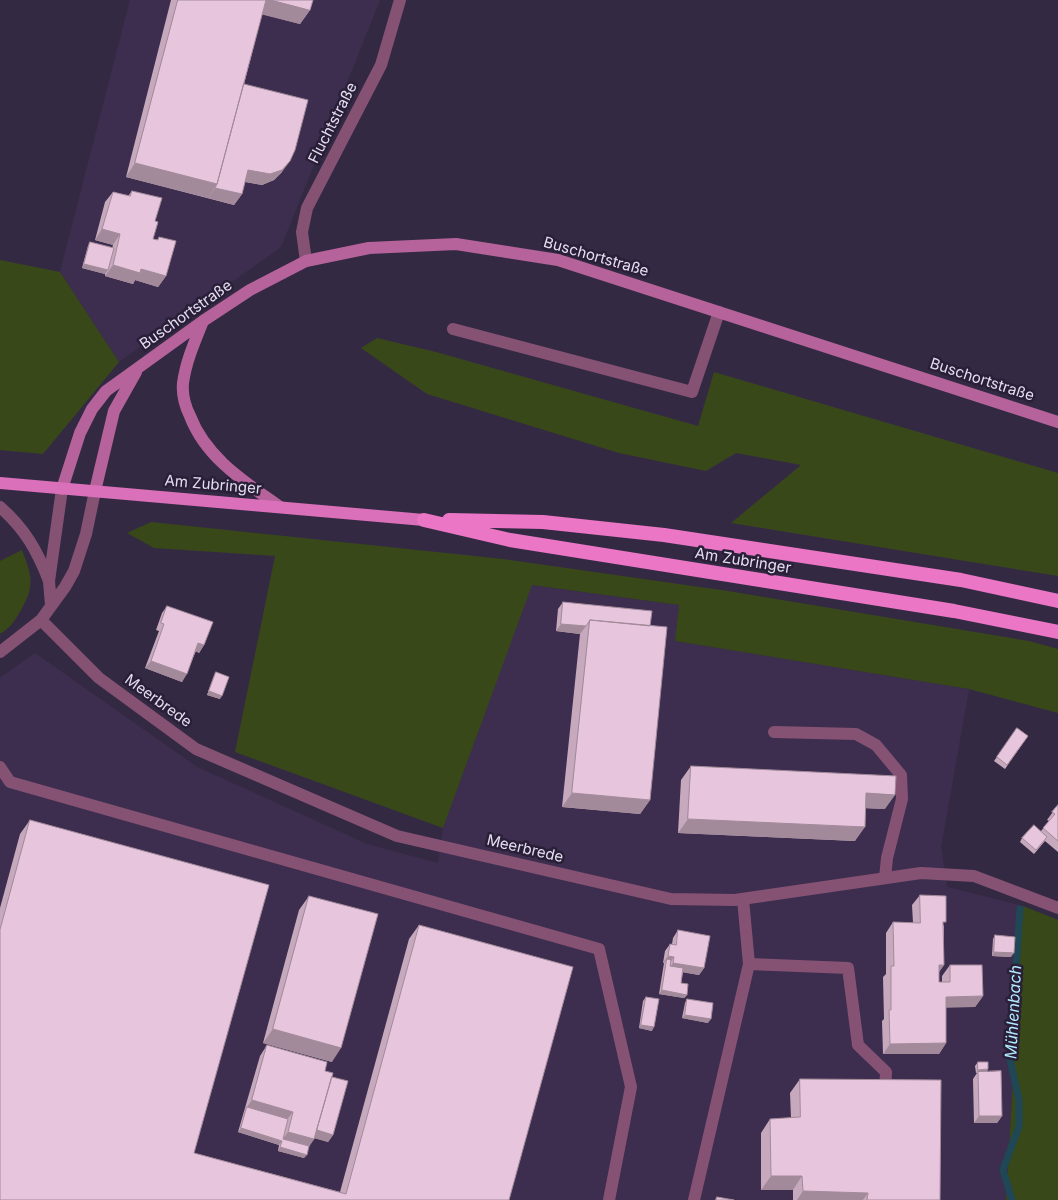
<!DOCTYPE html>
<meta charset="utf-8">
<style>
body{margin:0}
canvas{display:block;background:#342943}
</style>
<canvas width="1058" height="1200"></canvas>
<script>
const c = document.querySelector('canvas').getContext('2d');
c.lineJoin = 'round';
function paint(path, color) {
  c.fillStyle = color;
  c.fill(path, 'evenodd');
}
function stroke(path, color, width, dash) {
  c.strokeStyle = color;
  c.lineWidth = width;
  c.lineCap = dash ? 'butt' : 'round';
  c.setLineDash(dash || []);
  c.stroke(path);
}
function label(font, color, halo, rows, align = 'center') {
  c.font = font + ' Inter,sans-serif';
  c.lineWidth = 5;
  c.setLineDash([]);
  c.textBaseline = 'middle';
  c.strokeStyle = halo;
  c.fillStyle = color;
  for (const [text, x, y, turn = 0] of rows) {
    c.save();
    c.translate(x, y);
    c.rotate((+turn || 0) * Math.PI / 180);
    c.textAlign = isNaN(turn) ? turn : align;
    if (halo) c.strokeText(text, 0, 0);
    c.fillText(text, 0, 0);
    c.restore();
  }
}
paint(new Path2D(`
 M 130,0 L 380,0 L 281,247 L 119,362 L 60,272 Z
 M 531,585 L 679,605 L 675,641 L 969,689 L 941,847 L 947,887 L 1023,906 L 1006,1200 L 0,1200 L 0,678 L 35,653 L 197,767 L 367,844 L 438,863 L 443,828 Z`), '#3d2e4f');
paint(new Path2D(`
 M 0,260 L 60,272 L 119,362 L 43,454 L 0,450 Z
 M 377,338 L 436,352 L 698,426 L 714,372 L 1058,473 L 1058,576 L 731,523 L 801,465 L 736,453 L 706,471 L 619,453 L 427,394 L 361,348 Z
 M 151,522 L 503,559 L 728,591 L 1029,641 L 1058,649 L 1058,713 L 969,689 L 675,641 L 679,605 L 532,585 L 443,828 L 235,752 L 275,556 L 154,548 L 127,533 Z
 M 22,550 C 32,576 35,586 21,610 C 14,622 11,627 0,634 L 0,561 Z
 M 1023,906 L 1058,920 L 1058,1200 L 1006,1200 Z`), '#384819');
stroke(new Path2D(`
 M 1012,1200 L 1003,1170 L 1019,1126 L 1019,1100 L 1010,1059 L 1020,909`), '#1f4755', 7);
stroke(new Path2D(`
 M 453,329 L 692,392 L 719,312
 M 774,732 L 856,734 L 876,745 L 901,775 L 902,799 L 887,858 L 885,878
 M 0,767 L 10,782 L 599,949 L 631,1087 L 609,1200
 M 743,899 L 749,964
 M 694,1200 L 749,964 L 848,968 L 858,1045 L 886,1072 L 885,1094`), '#865274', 12);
stroke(new Path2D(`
 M 306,261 L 302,232 L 307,208 L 381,65 L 400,0
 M 0,507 C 25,529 37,550 49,581
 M 51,605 L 49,581 L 62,489
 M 41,620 L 99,678 L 196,749 L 397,836 L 671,899 L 735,900 L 921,873 L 974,876 L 1058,908
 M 0,652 L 41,620 L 65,587 L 74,571 L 86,534 L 95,491`), '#865274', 12);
stroke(new Path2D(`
 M 203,321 C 195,341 186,361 183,383 C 182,394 185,406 190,416 C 206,458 245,482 280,507
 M 62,489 L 80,433 L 92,409 L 106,391 L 203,321 L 250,290 L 306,261 L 369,248 L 456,244 L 558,260 L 1058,422
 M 95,491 L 114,411 L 136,372`), '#b6639b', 12);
stroke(new Path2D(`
 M 0,483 L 424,520`), '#da70b9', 12);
stroke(new Path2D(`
 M 424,520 L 510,540 L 954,611 L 1058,632
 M 449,520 L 543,522 L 664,535 L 961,580 L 1058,601`), '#eb76c6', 14);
paint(new Path2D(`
 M 171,0 L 313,0 L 310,10 L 300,24 L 262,14 L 244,84 L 282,172 L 274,180 L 262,185 L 245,182 L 242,194 L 234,205 L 126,177 Z
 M 132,191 L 155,221 L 153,239 L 157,240 L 159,237 L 166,276 L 158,287 L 135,280 L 133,284 L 105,276 L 105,274 L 82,268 L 88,246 L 90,242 L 112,248 L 113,245 L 95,240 L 105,202 L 113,192 L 128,196 Z
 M 563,602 L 650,626 L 650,800 L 640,814 L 562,807 L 580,634 L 556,631 L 558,609 Z
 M 167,606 L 204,645 L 199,653 L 196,651 L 182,682 L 145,668 L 159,631 L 156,630 L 162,613 Z
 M 216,672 L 220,699 L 207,695 L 214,676 Z
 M 1017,728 L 1028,736 L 1005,769 L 994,761 Z
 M 691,766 L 885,809 L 866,808 L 855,841 L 678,833 L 681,780 Z
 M 1058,805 L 1058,852 L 1045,841 L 1034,854 L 1020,842 L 1022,838 L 1041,831 L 1049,821 L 1047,820 Z
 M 30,820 L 194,1153 L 340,1192 L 409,939 L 419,925 L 509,1200 L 0,1200 L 0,908 L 20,834 Z
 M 920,895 L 944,926 L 944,965 L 939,972 L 939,982 L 942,982 L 942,976 L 950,965 L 983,996 L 975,1007 L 946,1007 L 946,1043 L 939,1054 L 883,1054 L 882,1021 L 884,1019 L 883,977 L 886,974 L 886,933 L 893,922 L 913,923 L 912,905 Z
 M 309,896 L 332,1062 L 263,1043 L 299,910 Z
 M 678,930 L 704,968 L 699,975 L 683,972 L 681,983 L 687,995 L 684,998 L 659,994 L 664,963 L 663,963 L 665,951 L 670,944 L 672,944 L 673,938 Z
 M 995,935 L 1011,957 L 992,956 L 993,939 Z
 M 646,997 L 652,1031 L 639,1028 L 643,1001 Z
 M 687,999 L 708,1023 L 682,1018 L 685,1003 Z
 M 267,1045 L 325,1071 L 332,1077 L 333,1135 L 328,1142 L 315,1138 L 309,1146 L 304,1158 L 278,1151 L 279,1145 L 238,1132 L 260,1056 Z
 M 978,1062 L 988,1069 L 987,1071 L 1002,1116 L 997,1123 L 974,1123 L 973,1079 L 977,1073 L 976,1073 L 975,1066 Z
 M 800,1079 L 940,1200 L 793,1200 L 793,1190 L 761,1190 L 761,1133 L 770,1119 L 791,1118 L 790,1093 Z`), '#c7a9bd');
paint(new Path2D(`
 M 265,0 L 271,0 L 310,10 L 300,24 L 256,13 Z
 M 290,161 L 282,172 L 274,180 L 262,185 L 241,181 L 248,170 Z
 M 135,163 L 217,184 L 208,198 L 126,177 Z
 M 215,188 L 242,194 L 234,205 L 208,198 Z
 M 102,229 L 120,234 L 113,245 L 95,240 Z
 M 84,264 L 108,270 L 105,274 L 82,268 Z
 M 113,265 L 141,269 L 166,276 L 158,287 L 135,280 L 133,284 L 105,276 Z
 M 561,624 L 586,626 L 580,634 L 556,631 Z
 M 198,643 L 204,645 L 199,653 L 193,650 Z
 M 151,661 L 187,674 L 182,682 L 145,668 Z
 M 209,691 L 222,696 L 220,699 L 207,695 Z
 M 572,793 L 650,800 L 640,814 L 562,807 Z
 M 866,793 L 895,795 L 885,809 L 857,808 Z
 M 688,819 L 865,827 L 855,841 L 678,833 Z
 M 994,952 L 1014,953 L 1011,957 L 992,956 Z
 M 668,956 L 674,957 L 669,964 L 667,959 L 664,963 L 663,963 Z
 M 673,963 L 704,968 L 699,975 L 668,970 Z
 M 939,965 L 944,965 L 936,976 Z
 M 662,990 L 687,995 L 684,998 L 659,994 Z
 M 983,996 L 975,1007 L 938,1008 L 946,997 Z
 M 685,1015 L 711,1019 L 708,1023 L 682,1018 Z
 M 641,1025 L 654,1027 L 652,1031 L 639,1028 Z
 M 273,1029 L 341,1048 L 332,1062 L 263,1043 Z
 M 946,1043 L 939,1054 L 883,1054 L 890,1044 Z
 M 988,1069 L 985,1073 L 978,1072 L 976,1073 L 978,1070 Z
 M 252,1100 L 293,1112 L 285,1122 L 247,1107 Z
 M 979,1116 L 1002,1116 L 997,1123 L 974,1123 Z
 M 241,1128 L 281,1141 L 288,1132 L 314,1139 L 307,1150 L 282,1141 L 279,1145 L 238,1132 Z
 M 315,1129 L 333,1135 L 328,1142 L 310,1137 Z
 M 280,1147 L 307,1155 L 304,1158 L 278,1151 Z
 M 771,1176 L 802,1176 L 793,1190 L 761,1190 Z
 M 803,1191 L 868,1193 L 863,1200 L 797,1200 Z`), '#a28a9a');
const building = new Path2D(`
 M 178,0 L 266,0 L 217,184 L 135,163 Z
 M 271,0 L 313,0 L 310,10 Z
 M 244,84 L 308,100 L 295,150 L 290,161 L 282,170 L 270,174 L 248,170 L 242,194 L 215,188 L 217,184 Z
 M 132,191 L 162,198 L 155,221 L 158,222 L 153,239 L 158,240 L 159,237 L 176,241 L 166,276 L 141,269 L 140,273 L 113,265 L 120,234 L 102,229 L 113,192 L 130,196 Z
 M 90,242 L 114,248 L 108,270 L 84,264 Z
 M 563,602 L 652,611 L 650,626 L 590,620 L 586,626 L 561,624 Z
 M 167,606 L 213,622 L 204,645 L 198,643 L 187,674 L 151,661 L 164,624 L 161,623 Z
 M 590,620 L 667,627 L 650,800 L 572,793 Z
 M 216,672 L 229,677 L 222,696 L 209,691 Z
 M 1017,728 L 1028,736 L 1007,765 L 997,757 Z
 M 691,766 L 896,776 L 895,795 L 866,793 L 865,827 L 688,819 Z
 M 1058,805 L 1058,841 L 1043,828 L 1055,814 L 1052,812 Z
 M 30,820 L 269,885 L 194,1153 L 346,1194 L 419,925 L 573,967 L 509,1200 L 0,1200 L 0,930 Z
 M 1034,825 L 1047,837 L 1036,850 L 1022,838 Z
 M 920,895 L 946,896 L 946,922 L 943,922 L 944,965 L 939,965 L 939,982 L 950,982 L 950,965 L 982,965 L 983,996 L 946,997 L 946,1043 L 890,1044 L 889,1010 L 891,1010 L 891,966 L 894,966 L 893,922 L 920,923 Z
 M 309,896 L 378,914 L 341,1048 L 273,1029 Z
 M 678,930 L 710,936 L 704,968 L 673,963 L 674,957 L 668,956 L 670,944 L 676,945 Z
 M 995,935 L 1015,937 L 1014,953 L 994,952 Z
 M 667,959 L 671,960 L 670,966 L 683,968 L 681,983 L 688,984 L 687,995 L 662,990 Z
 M 646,997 L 659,999 L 654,1027 L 641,1025 Z
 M 687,999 L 713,1003 L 711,1019 L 685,1015 Z
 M 267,1045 L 327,1062 L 325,1071 L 333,1073 L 314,1139 L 288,1132 L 293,1112 L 252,1100 Z
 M 978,1062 L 988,1062 L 988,1069 L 978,1070 Z
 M 1001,1071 L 1002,1116 L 979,1116 L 978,1072 Z
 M 332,1077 L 348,1081 L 333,1135 L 317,1130 Z
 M 800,1079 L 941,1080 L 940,1200 L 867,1200 L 868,1193 L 803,1191 L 802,1176 L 771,1176 L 770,1119 L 800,1117 Z
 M 247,1107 L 288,1119 L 283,1139 L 309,1146 L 307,1155 L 280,1147 L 282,1141 L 241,1128 Z
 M 717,1197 L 734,1200 L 716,1200 Z`);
paint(building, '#e7c5dc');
stroke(building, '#a28a9a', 1);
label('15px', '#e5def0', '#2a1f38', [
 ["Fluchtstraße",333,123,-63],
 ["Buschortstraße",596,257,16],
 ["Buschortstraße",186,315,-35],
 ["Buschortstraße",982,380,18],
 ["Am Zubringer",213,485,5],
 ["Am Zubringer",743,561,9],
 ["Meerbrede",158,701,36],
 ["Meerbrede",525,849,13]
]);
label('italic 16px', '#b3ebff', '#2a1f38', [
 ["Mühlenbach",1014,1012,-87]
]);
</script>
